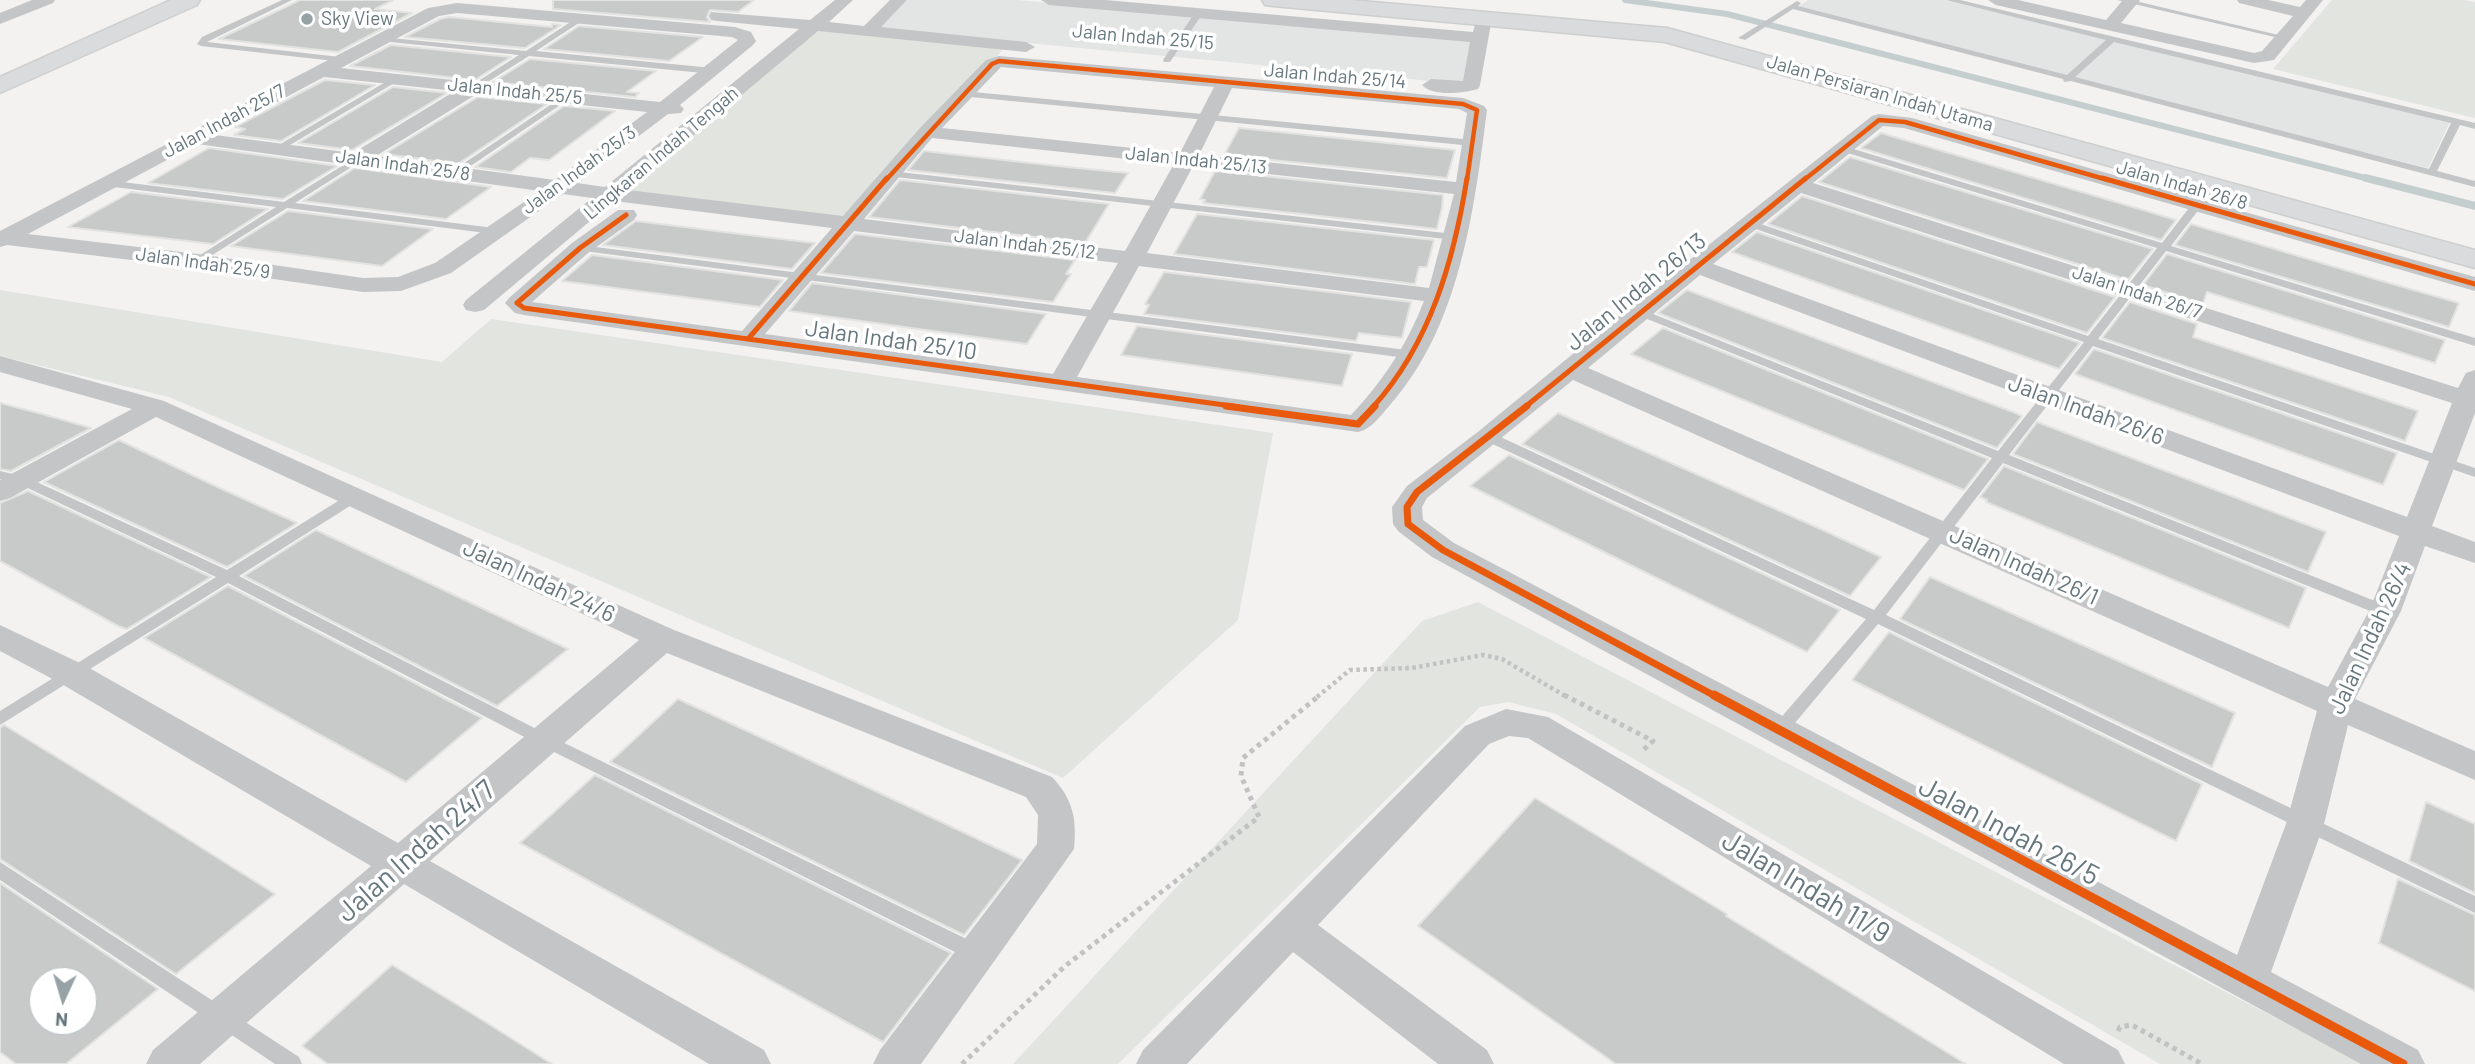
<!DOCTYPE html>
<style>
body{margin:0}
#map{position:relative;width:2475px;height:1064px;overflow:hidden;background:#f3f2f1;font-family:Barlow,sans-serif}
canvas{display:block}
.north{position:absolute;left:28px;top:966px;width:70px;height:70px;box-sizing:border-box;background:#fff;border:2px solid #c2c9cb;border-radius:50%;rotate:184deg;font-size:19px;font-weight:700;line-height:28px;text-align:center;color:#66777e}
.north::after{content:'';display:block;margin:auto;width:24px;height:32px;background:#97a2a6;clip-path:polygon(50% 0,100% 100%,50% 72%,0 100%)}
</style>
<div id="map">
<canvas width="2475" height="1064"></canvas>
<div class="north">N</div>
</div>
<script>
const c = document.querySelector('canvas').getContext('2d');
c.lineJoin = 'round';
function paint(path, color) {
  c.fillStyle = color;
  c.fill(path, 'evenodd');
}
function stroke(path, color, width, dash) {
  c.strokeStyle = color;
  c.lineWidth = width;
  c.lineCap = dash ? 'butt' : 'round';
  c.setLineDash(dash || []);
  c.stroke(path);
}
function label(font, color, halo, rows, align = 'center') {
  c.font = font + ' Barlow,sans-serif';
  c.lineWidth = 7;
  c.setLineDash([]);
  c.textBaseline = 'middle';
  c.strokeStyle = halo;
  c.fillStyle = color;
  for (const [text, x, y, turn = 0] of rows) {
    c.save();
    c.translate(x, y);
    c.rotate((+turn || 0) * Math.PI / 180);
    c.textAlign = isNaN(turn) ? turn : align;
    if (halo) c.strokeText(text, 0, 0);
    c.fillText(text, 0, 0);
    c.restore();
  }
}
paint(new Path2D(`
 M 907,0 L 1017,0 L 1471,40 L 1463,84 L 878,29 Z
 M 1808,0 L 1944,0 L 2450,122 L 2428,168 L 2061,77 L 1798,7 Z`), '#e3e4e4');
paint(new Path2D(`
 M 2332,0 L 2463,0 L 2475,2 L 2475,118 L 2273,69 Z
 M 814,26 L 1007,45 L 847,223 L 611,194 Z
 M 0,290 L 442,362 L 491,319 L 1273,433 L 1238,620 L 1063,778 L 169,397 L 0,356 Z
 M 1478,602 L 2364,1064 L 2160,1064 L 1556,714 L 1508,702 L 1480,707 L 1118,1064 L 1013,1064 L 1422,621 Z`), '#e2e4df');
stroke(new Path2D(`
 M 1625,0 L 1727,14 L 2373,180`), '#c5cecf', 6);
stroke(new Path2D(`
 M 2366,178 L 2475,206`), '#c5cecf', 8);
const building = new Path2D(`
 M 300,0 L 393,0 L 375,9 L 412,13 L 338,52 L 219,39 Z
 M 553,0 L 754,0 L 738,12 L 710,10 L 707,17 L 710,22 L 553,9 Z
 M 449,17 L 552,27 L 552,24 L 561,25 L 525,48 L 405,37 L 440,19 Z
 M 579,26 L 703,37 L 669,61 L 544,49 Z
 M 391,45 L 511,57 L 475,80 L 350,66 Z
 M 530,59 L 656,71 L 627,92 L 639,93 L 635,97 L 493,82 Z
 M 325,80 L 375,85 L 281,141 L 234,135 L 245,129 L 235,127 Z
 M 393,87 L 447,93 L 352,150 L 298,143 Z
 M 478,97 L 547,104 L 458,164 L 384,154 Z
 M 564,106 L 615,111 L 549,160 L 530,158 L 511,172 L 475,167 Z
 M 1239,128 L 1397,144 L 1455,150 L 1447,178 L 1224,155 Z
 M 1881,133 L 2143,210 L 2176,220 L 2161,240 L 1861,148 Z
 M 209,148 L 337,166 L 283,199 L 148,183 Z
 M 924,151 L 1057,166 L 1128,173 L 1115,193 L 908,170 Z
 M 1850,157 L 2153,249 L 2128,280 L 1819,182 Z
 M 355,168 L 491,187 L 446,219 L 303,201 Z
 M 1215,171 L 1443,195 L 1442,208 L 1437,229 L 1203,203 L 1205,200 L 1200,199 Z
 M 900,180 L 1109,204 L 1085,243 L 869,217 Z
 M 131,192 L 268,209 L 213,244 L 68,227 Z
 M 1802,196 L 2115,297 L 2087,333 L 1768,224 Z
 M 288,211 L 433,229 L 382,266 L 231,246 Z
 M 1197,214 L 1434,240 L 1427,267 L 1419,267 L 1415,284 L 1174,254 Z
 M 636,221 L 756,236 L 815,243 L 792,269 L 603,245 Z
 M 2191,224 L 2375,279 L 2459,303 L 2449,327 L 2175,245 Z
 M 1757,232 L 2080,343 L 2059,369 L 1732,252 Z
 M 855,234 L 1075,260 L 1066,274 L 1071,274 L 1053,302 L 821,273 Z
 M 2167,254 L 2445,340 L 2435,363 L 2207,292 L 2203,304 L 2143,285 Z
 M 592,255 L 783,280 L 760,307 L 562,281 Z
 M 1164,272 L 1411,302 L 1402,338 L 1359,333 L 1356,341 L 1144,314 L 1149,305 L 1145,304 Z
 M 812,283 L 1046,314 L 1027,344 L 789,311 Z
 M 1687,290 L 2013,412 L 2022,416 L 1997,448 L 1658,313 Z
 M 2130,302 L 2197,324 L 2193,337 L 2418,411 L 2405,441 L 2102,338 Z
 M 1137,326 L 1352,354 L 1342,386 L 1121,355 Z
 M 1663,328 L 1988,459 L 1964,490 L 1631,354 Z
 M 2094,349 L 2397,453 L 2383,485 L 2075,374 Z
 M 0,403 L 42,414 L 91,428 L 11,471 L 0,469 Z
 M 1558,413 L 1816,527 L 1881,557 L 1850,596 L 1522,444 Z
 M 2037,422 L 2326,532 L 2308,572 L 2013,454 Z
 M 119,440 L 213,485 L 297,523 L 227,567 L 44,482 Z
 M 1509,455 L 1840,610 L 1807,652 L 1470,486 Z
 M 2004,466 L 2306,588 L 2289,628 L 1986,502 L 1987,500 L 1980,497 Z
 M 28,491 L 211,577 L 127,629 L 118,626 L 0,561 L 0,503 Z
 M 316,530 L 452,594 L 568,649 L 497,706 L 244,576 Z
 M 1930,577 L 2235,713 L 2212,767 L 1900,619 Z
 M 228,586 L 482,718 L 406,782 L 144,638 Z
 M 1889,632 L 2202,784 L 2176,841 L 1852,680 Z
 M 678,699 L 790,751 L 1022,860 L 964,935 L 610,762 Z
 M 4,725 L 89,777 L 275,894 L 176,974 L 0,859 L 0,728 Z
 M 595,775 L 951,953 L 883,1042 L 520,843 Z
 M 1535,798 L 1727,914 L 1726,916 L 1966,1064 L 1616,1064 L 1418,926 Z
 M 2426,802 L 2475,824 L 2475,893 L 2409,861 Z
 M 2398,879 L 2475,915 L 2475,991 L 2379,943 Z
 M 0,883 L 158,989 L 66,1064 L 16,1064 L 0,1052 ZM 42,980 L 84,980 L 84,1022 L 42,1022 Z
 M 392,965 L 479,1018 L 552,1064 L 328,1064 L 302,1046 Z`);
paint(building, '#c8c9c9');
stroke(building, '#e2e2e1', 2);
const secondary = new Path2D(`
 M 1262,0 L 1350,0 L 1667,28 L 2475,250 L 2475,268 L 1665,42 L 1273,6 L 1265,5 Z`);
const trunk = new Path2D(`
 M 171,0 L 200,0 L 197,5 L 0,93 L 0,77 Z`);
stroke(secondary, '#cdcece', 3);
stroke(trunk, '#cfcfcf', 3);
stroke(new Path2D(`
 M 1317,697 L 1350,670 L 1412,668 L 1483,655 L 1502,659 L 1567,697`), '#c2c2c3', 4.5, [3.5, 3.5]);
stroke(new Path2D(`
 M 1564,695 L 1653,741 L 1641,752
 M 2118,1031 L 2120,1027 L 2132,1025 L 2202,1064
 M 962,1064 L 1065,966 L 1259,817 L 1241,776 L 1243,758 L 1320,695`), '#c2c2c3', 5, [4.5, 4.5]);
paint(new Path2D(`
 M 282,0 L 292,0 L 207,42 L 340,57 L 344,60 L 343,62 L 201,46 L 197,44 L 202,37 Z
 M 1946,0 L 1960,0 L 2475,123 L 2475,129 L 2460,125 L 2437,171 L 2475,181 L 2475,187 L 2071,81 L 2064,82 L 2063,79 L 1793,9 L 1745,40 L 1738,38 L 1797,1 L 1801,3 L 1798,6 L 2067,75 L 2106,40 ZM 2114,42 L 2451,123 L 2429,169 L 2075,77 Z
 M 2117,0 L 2131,0 L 2287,37 L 2283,39 Z
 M 1196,11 L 1203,13 L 1170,62 L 1164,62 L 1163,60 Z
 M 578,17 L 585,19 L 536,51 L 713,68 L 717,71 L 713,74 L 529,56 L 475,90 L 472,89 L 472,85 L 519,55 L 380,41 L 376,39 L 380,37 L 526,51 Z
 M 394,77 L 401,79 L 280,151 L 272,149 Z
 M 963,91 L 1473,140 L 1478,143 L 1473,146 L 960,96 L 960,92 Z
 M 565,95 L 572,97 L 459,174 L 451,172 Z
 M 1841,147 L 1847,147 L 2162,243 L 2192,204 L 2200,204 L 2200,208 L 2171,246 L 2475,338 L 2475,346 L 2166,251 L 2098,339 L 2475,468 L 2475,477 L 2093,346 L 2009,455 L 2390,607 L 2392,611 L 2390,615 L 2380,615 L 2003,463 L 1886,615 L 2475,896 L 2475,913 L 1878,624 L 1784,736 L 1778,738 L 1772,736 L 1770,732 L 1772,728 L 1866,619 L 1484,440 L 1483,437 L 1484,434 L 1494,434 L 1874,610 L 1992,458 L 1635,314 L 1635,310 L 1643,310 L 1998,451 L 2084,342 L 1747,226 L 1747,222 L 1755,222 L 2088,336 L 2157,248 L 1841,151 Z
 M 358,156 L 361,157 L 361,161 L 295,203 L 494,228 L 499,231 L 494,234 L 287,208 L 198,264 L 193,261 L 194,259 L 276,207 L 106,186 L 101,183 L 106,180 L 284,202 Z
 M 890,171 L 1454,234 L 1459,237 L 1454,240 L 887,176 L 887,172 Z
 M 580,245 L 1414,351 L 1420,355 L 1414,359 L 576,250 L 575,248 Z
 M 0,471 L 26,477 L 227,570 L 351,493 L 361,493 L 363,496 L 361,499 L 239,576 L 550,736 L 983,947 L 985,953 L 983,959 L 976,961 L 969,959 L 538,744 L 228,583 L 0,725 L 0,711 L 216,577 L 17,483 L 0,479 Z
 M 0,862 L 299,1057 L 302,1064 L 275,1064 L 0,880 Z`), '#c3c5c6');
paint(new Path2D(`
 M 32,0 L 55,0 L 53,3 L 0,24 L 0,13 Z
 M 835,0 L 853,0 L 829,22 L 864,26 L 890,0 L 907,0 L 881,27 L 1026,42 L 1035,47 L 1026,52 L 818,31 L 628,190 L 843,216 L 920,128 L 986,60 L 999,56 L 1463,98 L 1484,106 L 1487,110 C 1474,211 1460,326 1390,405 C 1380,416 1372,429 1358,432 L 524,315 L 515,313 L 505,303 L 509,298 L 572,243 L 618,210 L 634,210 L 637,215 L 634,220 L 588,253 L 532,302 L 742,331 L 832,228 L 614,201 L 484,310 L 475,312 L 466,310 L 463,305 L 466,300 L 592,198 L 563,194 L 451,273 L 401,291 L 363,292 L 198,268 L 7,245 L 0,247 L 0,231 L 428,8 L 457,3 L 735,27 L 751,32 L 756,41 L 753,45 L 680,105 L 684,109 L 681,113 L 668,114 L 577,183 L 605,187 L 799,29 L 717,21 L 711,20 L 709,16 L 711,12 L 810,20 ZM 457,13 L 732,37 L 738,40 L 660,102 L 341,68 L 439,16 ZM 1001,67 L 1214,87 L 1180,153 L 942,128 ZM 324,77 L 455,91 L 353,153 L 215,135 ZM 1232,88 L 1459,109 L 1467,113 L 1456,182 L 1199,155 ZM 477,94 L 647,112 L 555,180 L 376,156 ZM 932,138 L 1174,164 L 1125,251 L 864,219 ZM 197,144 L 540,191 L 435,263 L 398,277 L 363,278 L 198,254 L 28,234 ZM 1193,166 L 1454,194 L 1429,288 L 1147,253 ZM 854,231 L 1118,263 L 1053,374 L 765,334 ZM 1139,266 L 1424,301 C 1407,345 1383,381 1351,415 L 1077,377 Z
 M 1041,0 L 1105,0 L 1473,32 L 1478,14 L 1490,14 L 1492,18 L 1480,85 L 1478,89 C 1463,93 1433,97 1422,85 L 1431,79 L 1463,81 L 1470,42 L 1049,5 Z
 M 1988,0 L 2018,0 L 2106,20 L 2123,0 L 2140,0 L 2121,23 L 2254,53 L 2262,51 L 2293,16 L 2239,3 L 2237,0 L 2268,0 L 2300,7 L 2306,0 L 2323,0 L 2274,60 L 2254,63 L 1996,5 Z
 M 1879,114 L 1912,118 L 2475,277 L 2475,291 L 1904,128 L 1883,126 L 1813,183 L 2458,388 L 2466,373 L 2475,370 L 2475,413 L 2432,526 L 2475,542 L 2475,563 L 2425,546 L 2401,611 L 2355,699 L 2475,751 L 2475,780 L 2348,725 L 2324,824 L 2271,972 L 2418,1050 L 2425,1064 L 2361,1064 L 1432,557 L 1398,531 L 1393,524 L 1392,507 L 1407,486 L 1479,431 L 1630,307 L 1872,116 ZM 1801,193 L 2452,403 L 2407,517 L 1713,264 ZM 1700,275 L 2399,536 L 2369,611 L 2328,687 L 1588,368 ZM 1573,380 L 2317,711 L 2286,824 L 2237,955 L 1454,543 L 1423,520 L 1422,507 L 1427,498 Z
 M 0,356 L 164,401 L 674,630 L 1052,777 C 1073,799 1077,819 1074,849 L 921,1064 L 873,1064 L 880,1050 L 1037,844 L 1038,815 L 1026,797 L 667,653 L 430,861 L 764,1050 L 771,1064 L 709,1064 L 404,884 L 200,1064 L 146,1064 L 153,1050 L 371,866 L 60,683 L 0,651 L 0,625 L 84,665 L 398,843 L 639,640 L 156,417 L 10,498 L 0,501 L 0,480 L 132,409 L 0,372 Z
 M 1506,709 L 1548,717 L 2118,1050 L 2125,1064 L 2064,1064 L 1528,738 L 1509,736 L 1489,744 L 1318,925 L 1487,1050 L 1494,1064 L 1438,1064 L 1293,952 L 1187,1064 L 1136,1064 L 1143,1050 L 1465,726 Z`), '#c3c5c6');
paint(secondary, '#dadbdc');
paint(trunk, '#dadbdc');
stroke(new Path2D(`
 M 886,180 L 992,64 L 999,61 L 1463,104 L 1477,110 L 1467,180
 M 1804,180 L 1879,120 L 1905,122 L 2108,180`), '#e8590c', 4.5);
stroke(new Path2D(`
 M 2102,178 L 2475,284
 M 626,215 L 580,248 L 517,303 L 524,308 L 1239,407
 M 748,339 L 887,178
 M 1373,407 C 1430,344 1454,260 1467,178
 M 1525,407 L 1806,178`), '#e8590c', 5);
stroke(new Path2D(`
 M 1226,406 L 1358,424 L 1375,406
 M 1527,406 L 1417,492 L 1407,507 L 1408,524 L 1443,550 L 1717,697`), '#e8590c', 7);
stroke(new Path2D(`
 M 1714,695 L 2403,1064`), '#e8590c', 9);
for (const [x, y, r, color] of [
 [307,19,7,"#97a2a6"]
]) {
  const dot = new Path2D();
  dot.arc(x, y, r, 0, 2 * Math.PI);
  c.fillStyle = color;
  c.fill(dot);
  stroke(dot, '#fff', 2.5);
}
label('19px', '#66777e', '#fff', [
 ["Sky View",321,19]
], 'left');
label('19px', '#66777e', '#fff', [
 ["Jalan Indah 25/15",1143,37,5],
 ["Jalan Indah 25/14",1335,76,5],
 ["Jalan Indah 25/5",515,91,6],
 ["Jalan Persiaran Indah Utama",1880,93,16],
 ["Jalan Indah 25/7",224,121,-28],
 ["Lingkaran Indah Tengah",661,153,-40],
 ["Jalan Indah 25/13",1196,160,6],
 ["Jalan Indah 25/8",403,165,8],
 ["Jalan Indah 25/3",579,170,-36],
 ["Jalan Indah 26/8",2182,185,16],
 ["Jalan Indah 25/12",1025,244,7],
 ["Jalan Indah 25/9",203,263,8],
 ["Jalan Indah 26/7",2137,292,18]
]);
label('23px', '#66777e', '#fff', [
 ["Jalan Indah 26/13",1636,292,-39],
 ["Jalan Indah 25/10",891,340,8],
 ["Jalan Indah 26/6",2086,410,20],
 ["Jalan Indah 26/1",2024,566,24],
 ["Jalan Indah 24/6",539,581,25],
 ["Jalan Indah 26/4",2370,638,-65]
]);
label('28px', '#66777e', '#fff', [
 ["Jalan Indah 26/5",2009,831,28],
 ["Jalan Indah 24/7",416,851,-41],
 ["Jalan Indah 11/9",1806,887,31]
]);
</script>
